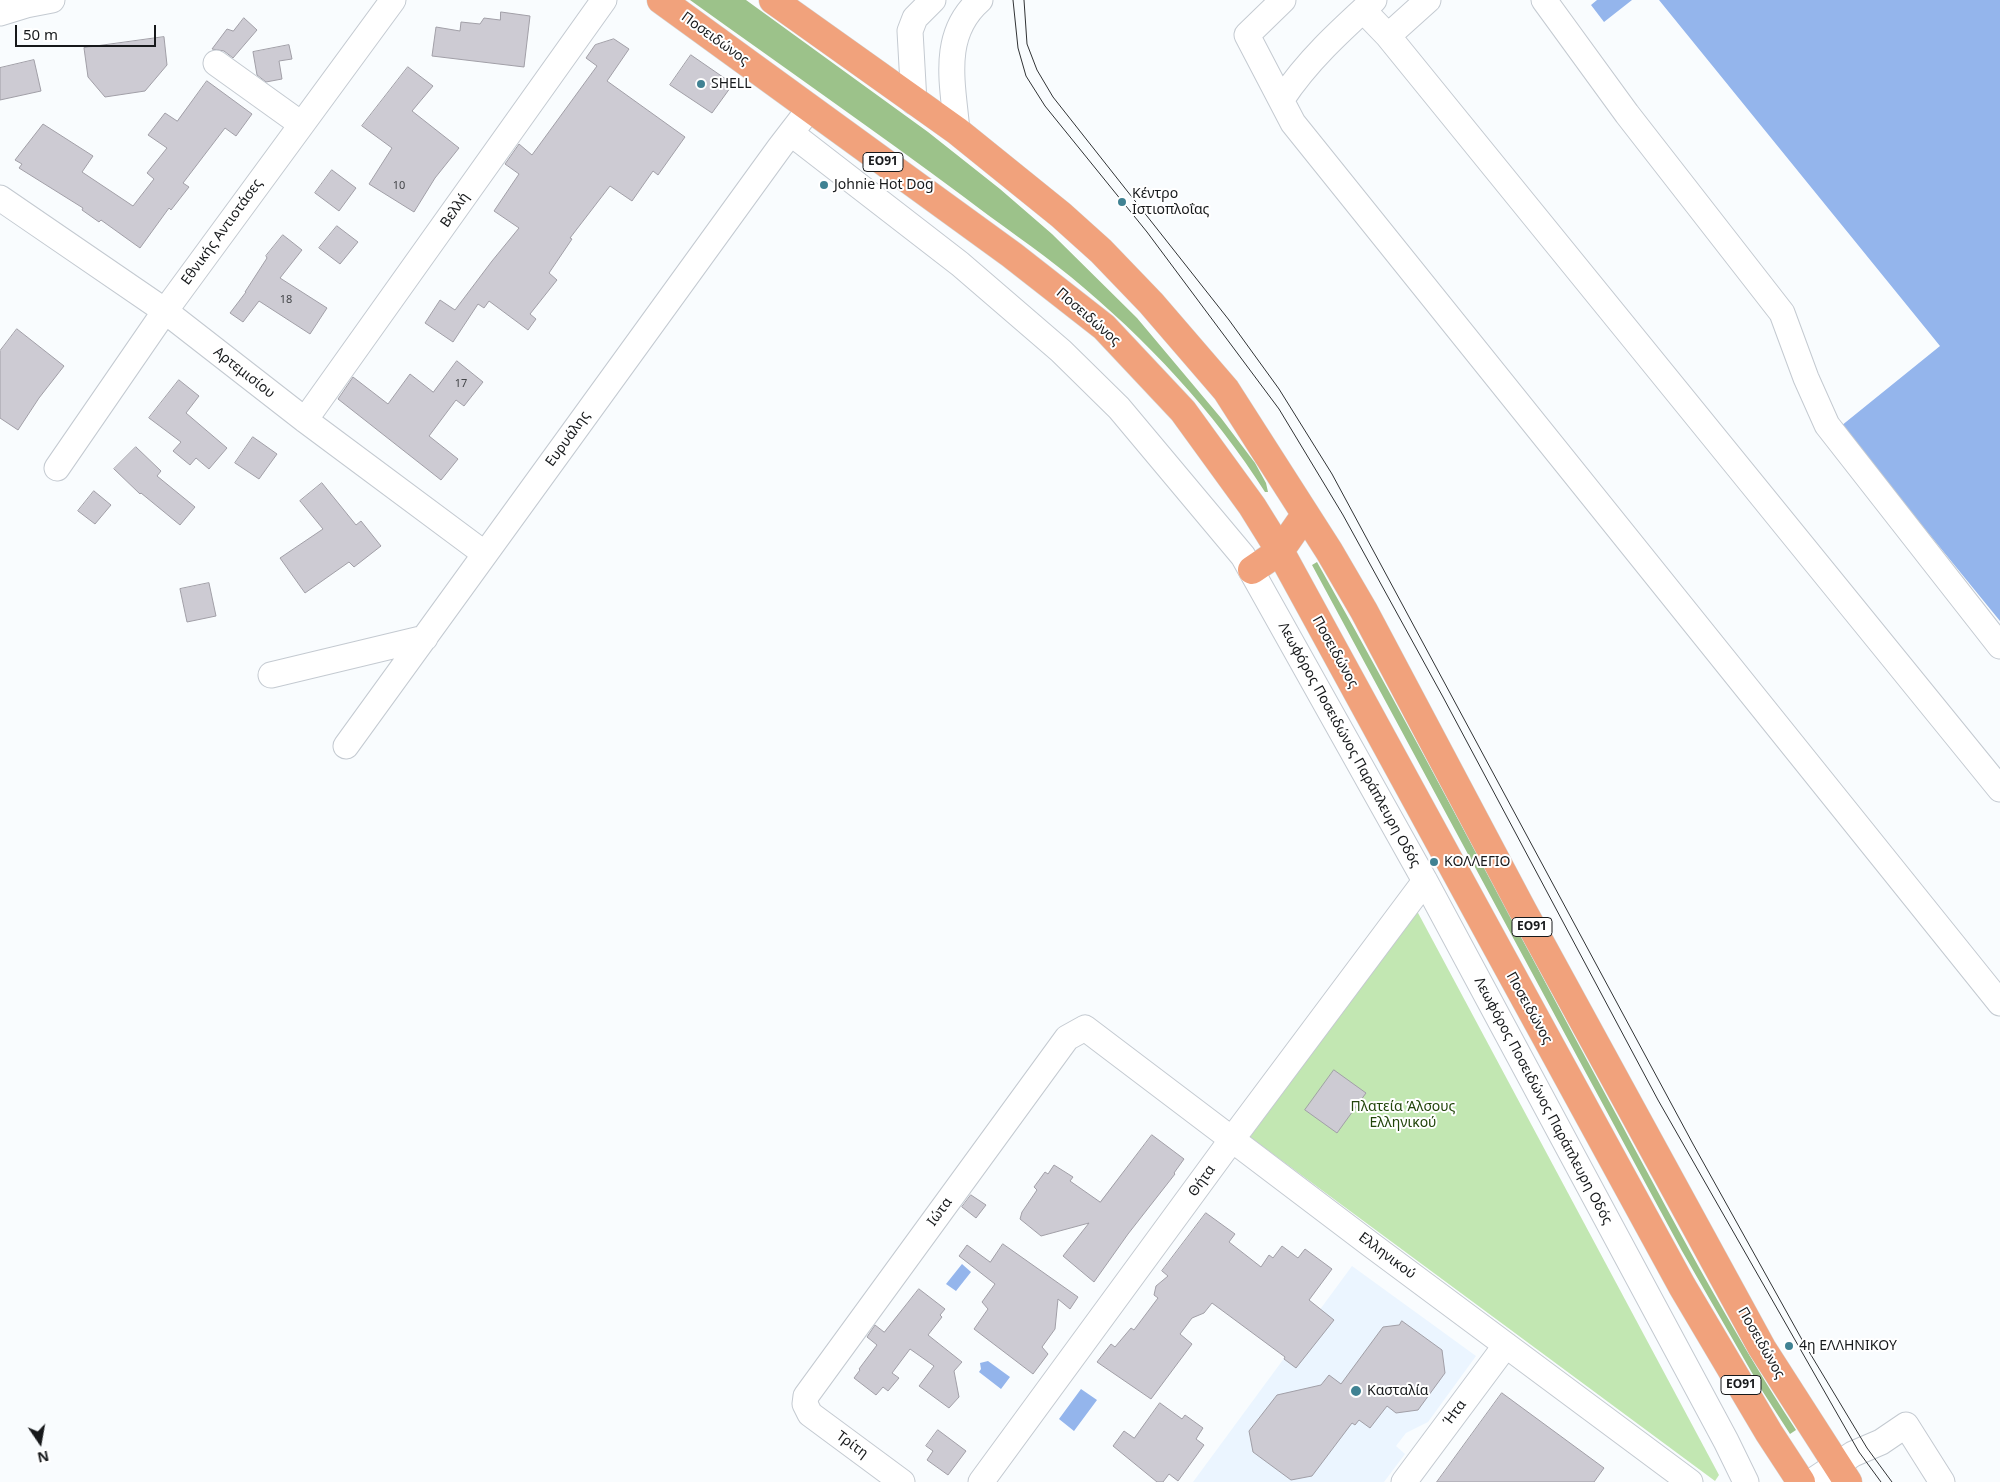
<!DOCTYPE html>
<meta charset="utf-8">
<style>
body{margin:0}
#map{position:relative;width:2000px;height:1482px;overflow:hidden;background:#f9fcfe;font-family:"Noto Sans",sans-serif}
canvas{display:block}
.north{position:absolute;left:15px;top:1417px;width:50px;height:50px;-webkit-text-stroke:4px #fff;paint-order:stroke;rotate:168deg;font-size:14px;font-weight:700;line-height:20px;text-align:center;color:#17191b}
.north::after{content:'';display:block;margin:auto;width:18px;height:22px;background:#17191b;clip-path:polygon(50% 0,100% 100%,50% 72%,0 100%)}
.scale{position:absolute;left:15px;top:25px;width:141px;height:22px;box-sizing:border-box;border:2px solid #17191b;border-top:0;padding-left:6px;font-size:15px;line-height:18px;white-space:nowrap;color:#17191b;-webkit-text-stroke:4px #fff;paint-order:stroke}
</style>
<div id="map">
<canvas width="2000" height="1482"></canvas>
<div class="north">N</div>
<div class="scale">50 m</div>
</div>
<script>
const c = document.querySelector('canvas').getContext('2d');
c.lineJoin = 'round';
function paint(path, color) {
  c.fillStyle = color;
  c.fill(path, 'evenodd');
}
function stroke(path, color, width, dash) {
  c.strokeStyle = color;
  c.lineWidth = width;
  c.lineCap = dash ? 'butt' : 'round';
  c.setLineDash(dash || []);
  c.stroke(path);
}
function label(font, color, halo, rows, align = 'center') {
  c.font = font + ' "Noto Sans",sans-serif';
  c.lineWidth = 4;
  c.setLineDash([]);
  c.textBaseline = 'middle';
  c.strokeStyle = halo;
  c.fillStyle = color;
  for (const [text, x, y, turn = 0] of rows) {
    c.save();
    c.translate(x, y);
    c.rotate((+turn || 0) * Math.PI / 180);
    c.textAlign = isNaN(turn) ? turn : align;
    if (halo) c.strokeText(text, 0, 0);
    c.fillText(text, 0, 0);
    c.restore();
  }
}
paint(new Path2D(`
 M 1352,1266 L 1476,1356 L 1428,1422 L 1406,1433 L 1396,1446 L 1405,1454 L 1384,1482 L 1193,1482 Z`), '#ebf5ff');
paint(new Path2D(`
 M 1417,911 L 1719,1475 L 1715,1481 L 1250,1137 Z`), '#c2e7b2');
paint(new Path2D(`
 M 690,0 L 746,0 L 928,132 L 1000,189 L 1052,234 L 1137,318 L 1221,418 L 1255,463 L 1266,483 L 1268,492 L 1265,492 C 1214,411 1146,339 1071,277 C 1037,249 999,224 964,197 C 874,130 782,66 690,0 Z
 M 1317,562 C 1417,739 1512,921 1609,1101 C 1669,1212 1727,1324 1796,1430 L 1790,1434 L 1763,1392 L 1682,1251 L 1312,565 Z`), '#9cc28a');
paint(new Path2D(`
 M 1597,0 L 1632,0 L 1604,22 L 1591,5 Z
 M 1659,0 L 2000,0 L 2000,621 L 1841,426 L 1940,346 Z
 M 962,1264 L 971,1272 L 956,1291 L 946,1284 Z
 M 988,1361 L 1010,1377 L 1001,1389 L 979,1372 L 981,1369 L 980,1363 Z
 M 1081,1389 L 1097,1400 L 1074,1431 L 1059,1419 Z`), '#94b5ec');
const building = new Path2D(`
 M 501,12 L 530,16 L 524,67 L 432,56 L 436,27 L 460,31 L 461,22 L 480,24 L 484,18 L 500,20 Z
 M 244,18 L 257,30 L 233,58 L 224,51 L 212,49 L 227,29 L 233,31 Z
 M 164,37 L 167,65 L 145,91 L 105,97 L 88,77 L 84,48 Z
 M 614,39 L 629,49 L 607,81 L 685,137 L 658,175 L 653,171 L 632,201 L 610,186 L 570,238 L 572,239 L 549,273 L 557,280 L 530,314 L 536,319 L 528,330 L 489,301 L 484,308 L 478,304 L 453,342 L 425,323 L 440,300 L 455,310 L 492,261 L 519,228 L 494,211 L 519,174 L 505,164 L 519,144 L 532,155 L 597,66 L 586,58 L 595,45 Z
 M 289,45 L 292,59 L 279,61 L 282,79 L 266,82 L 257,75 L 253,52 Z
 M 691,55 L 733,84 L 712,113 L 670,85 Z
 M 34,60 L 41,91 L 0,100 L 0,68 Z
 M 408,67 L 433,86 L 412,111 L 459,148 L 435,178 L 414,212 L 369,184 L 392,148 L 362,126 Z
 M 207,81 L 252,114 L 236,136 L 225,128 L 183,183 L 189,187 L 171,210 L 169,208 L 140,248 L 101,220 L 99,222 L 82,210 L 83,208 L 19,168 L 22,164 L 15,160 L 43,124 L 93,156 L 82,172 L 133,206 L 154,179 L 147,173 L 167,148 L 148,135 L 165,113 L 177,121 Z
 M 332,170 L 356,188 L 339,211 L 315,193 Z
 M 337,226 L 358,242 L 340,264 L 319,248 Z
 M 283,235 L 302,250 L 280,278 L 327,308 L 310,334 L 259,301 L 243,322 L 230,313 L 246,292 L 245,292 L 267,258 L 266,256 Z
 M 17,329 L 64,366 L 39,398 L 18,430 L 0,418 L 0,351 Z
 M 457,361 L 483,382 L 464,406 L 456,400 L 429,436 L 458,459 L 441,480 L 338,399 L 353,377 L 388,404 L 410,374 L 433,392 Z
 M 179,380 L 199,396 L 186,413 L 227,448 L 209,469 L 196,458 L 190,465 L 173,451 L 181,442 L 149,418 Z
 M 253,437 L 277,454 L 259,479 L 235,463 Z
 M 136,447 L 161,471 L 157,476 L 195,507 L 180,525 L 141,493 L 140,494 L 114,469 Z
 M 322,483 L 356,525 L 361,521 L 381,546 L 354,567 L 349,562 L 305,593 L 280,558 L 323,529 L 300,501 Z
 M 94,491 L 111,505 L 95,524 L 78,511 Z
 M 209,583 L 216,616 L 187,622 L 180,589 Z
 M 1334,1070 L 1366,1093 L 1337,1133 L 1305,1110 Z
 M 1152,1135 L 1184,1159 L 1174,1173 L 1175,1174 L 1128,1234 L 1094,1282 L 1063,1256 L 1089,1223 L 1041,1236 L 1020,1219 L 1022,1212 L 1037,1190 L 1034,1187 L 1045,1172 L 1048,1174 L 1054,1165 L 1073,1177 L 1070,1181 L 1100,1202 Z
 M 971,1195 L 986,1205 L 976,1218 L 962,1207 Z
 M 1206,1213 L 1235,1234 L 1229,1242 L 1261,1267 L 1269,1255 L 1273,1258 L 1282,1246 L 1298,1258 L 1305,1249 L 1332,1269 L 1309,1300 L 1334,1320 L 1296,1368 L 1284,1359 L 1285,1357 L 1212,1303 L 1204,1313 L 1192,1318 L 1180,1334 L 1192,1344 L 1151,1399 L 1097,1362 L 1111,1344 L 1115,1347 L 1131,1328 L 1134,1330 L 1158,1298 L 1154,1295 L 1156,1286 L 1168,1276 L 1162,1271 Z
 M 1003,1244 L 1078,1297 L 1070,1309 L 1058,1299 L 1055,1329 L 1042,1347 L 1048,1354 L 1033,1374 L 974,1329 L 988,1309 L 982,1302 L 995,1284 L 959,1256 L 967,1245 L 990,1262 Z
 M 919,1289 L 945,1309 L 940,1315 L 942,1317 L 928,1335 L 962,1362 L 954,1371 L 959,1397 L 949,1408 L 919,1386 L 934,1366 L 910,1349 L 892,1373 L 899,1378 L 888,1391 L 883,1387 L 876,1395 L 854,1378 L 860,1370 L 859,1369 L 877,1345 L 867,1337 L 875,1325 L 884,1332 Z
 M 1402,1321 L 1442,1350 L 1445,1373 L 1418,1410 L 1396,1413 L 1387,1406 L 1370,1428 L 1359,1420 L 1355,1425 L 1352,1423 L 1312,1476 L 1291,1480 L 1253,1452 L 1249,1431 L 1277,1395 L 1321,1385 L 1329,1375 L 1341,1384 L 1383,1327 L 1399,1325 Z
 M 1502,1393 L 1604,1468 L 1594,1482 L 1437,1482 Z
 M 1160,1403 L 1182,1419 L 1185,1415 L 1203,1428 L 1196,1439 L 1204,1445 L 1178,1481 L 1169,1474 L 1163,1482 L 1157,1482 L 1113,1446 L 1124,1431 L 1134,1438 Z
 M 938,1430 L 966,1451 L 948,1475 L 927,1460 L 933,1451 L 926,1446 Z`);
paint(building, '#cdcbd3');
stroke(building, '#a19fa7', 1);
const minor = new Path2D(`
 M 1283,0 L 1247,35 L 1293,123 L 2000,1003
 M 1544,0 L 1627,114 L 1782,313 L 1806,378 L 1827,425 L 2000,646
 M 1363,10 L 1388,36 L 2000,789
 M 0,13 L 26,5 L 52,0
 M 1388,36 L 1428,0
 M 216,63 L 301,124
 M 1282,99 C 1307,61 1340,31 1374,0
 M 914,102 L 910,31 L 915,18 L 933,0
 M 957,131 C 953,84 940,35 980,0
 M 792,134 L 960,264 L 1061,351 L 1119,408 L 1243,556 L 1425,881 L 1726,1441 L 1746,1482
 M 0,198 L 165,311 L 305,420 L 485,554
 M 305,420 L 604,0
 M 57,468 L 165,311 L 393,0
 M 271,675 L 425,638
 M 346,746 L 780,147 L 810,108
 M 902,1482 L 810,1414 L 805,1404 L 806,1396 L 1067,1038 L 1085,1028 L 1370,1244 L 1690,1482
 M 981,1482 L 1233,1138 L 1425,881
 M 1404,1482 L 1506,1345
 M 1811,1482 L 1853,1454 L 1881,1442 L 1906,1425 L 1942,1482`);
const highway = new Path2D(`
 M 661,0 L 1012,255 L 1104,327 L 1183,411 L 1252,506 L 1280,551 L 1682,1286 L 1769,1433 L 1801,1482
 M 773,0 L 957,131 L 1061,215 L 1101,251 L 1151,303 L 1226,390 L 1329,551 L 1364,611 L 1522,909 L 1762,1348 L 1848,1482
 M 1252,570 L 1280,551 L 1305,515`);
stroke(minor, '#c4cad1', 27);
stroke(highway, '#d5d6d6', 29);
stroke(minor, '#fff', 25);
stroke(highway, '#f1a27c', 28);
stroke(new Path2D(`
 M 1013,0 L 1018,48 L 1026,76 L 1045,106 L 1147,232 L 1279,409 L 1343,515 L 1443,697 L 1658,1100 L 1859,1452 L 1881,1482
 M 1024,0 L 1027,44 L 1037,70 L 1053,97 L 1229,320 L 1279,389 L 1332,474 L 1693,1144 L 1805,1345 L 1867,1448 L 1892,1482`), '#303234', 1);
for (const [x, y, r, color] of [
 [701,84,5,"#408293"],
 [824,185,5,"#408293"],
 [1122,202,5,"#408293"],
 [1434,862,5,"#408293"],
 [1789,1346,5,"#408293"],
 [1356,1391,6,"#408293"]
]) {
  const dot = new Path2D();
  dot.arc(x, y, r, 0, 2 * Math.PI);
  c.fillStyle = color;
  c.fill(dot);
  stroke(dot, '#fff', 2);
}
label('11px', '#444649', null, [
 ["10",399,186],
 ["18",286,300],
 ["17",461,384]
]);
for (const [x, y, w] of [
 [883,162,40],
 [1532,927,40],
 [1741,1385,40]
]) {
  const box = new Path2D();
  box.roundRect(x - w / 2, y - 9.5, w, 19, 4);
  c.fillStyle = '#fff';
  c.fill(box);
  stroke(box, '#17191b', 1);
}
label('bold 12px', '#17191b', null, [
 ["ΕΟ91",883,162],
 ["ΕΟ91",1532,927],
 ["ΕΟ91",1741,1385]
]);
label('14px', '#17191b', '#fff', [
 ["Ποσειδώνος",715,39,36],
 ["Βελλή",455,210,-55],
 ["Εθνικής Αντιοτάσες",222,232,-54],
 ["Ποσειδώνος",1088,317,41],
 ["Αρτεμισίου",244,373,38],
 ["Ευρυάλης",568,439,-54],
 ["Ποσειδώνος",1335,652,61],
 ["Λεωφόρος Ποσειδώνος Παράπλευρη Οδός",1349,745,61],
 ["Ποσειδώνος",1529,1008,61],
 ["Λεωφόρος Ποσειδώνος Παράπλευρη Οδός",1543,1101,62],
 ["Θήτα",1202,1181,-54],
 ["Ιώτα",940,1212,-54],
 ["Ελληνικού",1387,1256,37],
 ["Ποσειδώνος",1761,1343,60],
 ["Ήτα",1455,1413,-53],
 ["Τρίτη",852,1445,36]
]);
label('14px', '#17191b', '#fff', [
 ["SHELL",711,84],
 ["Johnie Hot Dog",834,185],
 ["Κέντρο",1132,194],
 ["Ιστιοπλοΐας",1132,210],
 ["ΚΟΛΛΕΓΙΟ",1444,862],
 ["4η ΕΛΛΗΝΙΚΟΥ",1799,1346],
 ["Κασταλία",1367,1391]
], 'left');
label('14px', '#22450b', '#fff', [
 ["Πλατεία Άλσους",1403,1107],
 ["Ελληνικού",1403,1123]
]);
</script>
